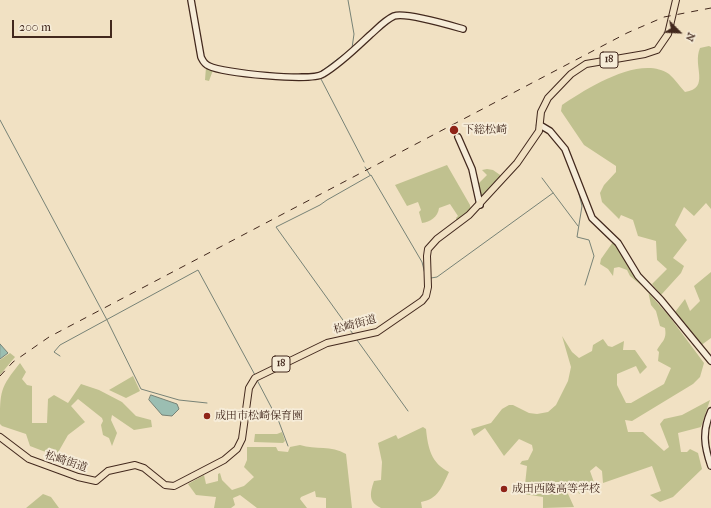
<!DOCTYPE html>
<meta charset="utf-8">
<style>
body{margin:0}
#map{position:relative;width:711px;height:508px;overflow:hidden;background:#f1e1c3;font-family:"IM FELL French Canon",serif}
canvas{display:block}
.north{position:absolute;left:659px;top:12px;width:40px;height:40px;-webkit-text-stroke:3px #f6ecd8;paint-order:stroke;rotate:114deg;font-size:11px;font-weight:700;line-height:16px;text-align:center;color:#42281d}
.north::after{content:'';display:block;margin:auto;width:14px;height:18px;background:#42281d;clip-path:polygon(50% 0,100% 100%,50% 72%,0 100%)}
.scale{position:absolute;left:12px;top:20px;width:100px;height:18px;box-sizing:border-box;border:2px solid #42281d;border-top:0;padding-left:5px;font-size:12px;line-height:14px;white-space:nowrap;color:#42281d;-webkit-text-stroke:3px #f6ecd8;paint-order:stroke}
</style>
<div id="map">
<canvas width="711" height="508"></canvas>
<div class="north">N</div>
<div class="scale">200 m</div>
</div>
<script>
const c = document.querySelector('canvas').getContext('2d');
c.lineJoin = 'round';
function paint(path, color) {
  c.fillStyle = color;
  c.fill(path, 'evenodd');
}
function stroke(path, color, width, dash) {
  c.strokeStyle = color;
  c.lineWidth = width;
  c.lineCap = dash ? 'butt' : 'round';
  c.setLineDash(dash || []);
  c.stroke(path);
}
function label(font, color, halo, rows, align = 'center') {
  c.font = font + ' "IM FELL French Canon","Noto Serif JP",serif';
  c.lineWidth = 4;
  c.setLineDash([]);
  c.textBaseline = 'middle';
  c.strokeStyle = halo;
  c.fillStyle = color;
  for (const [text, x, y, turn = 0] of rows) {
    c.save();
    c.translate(x, y);
    c.rotate((+turn || 0) * Math.PI / 180);
    c.textAlign = isNaN(turn) ? turn : align;
    if (halo) c.strokeText(text, 0, 0);
    c.fillText(text, 0, 0);
    c.restore();
  }
}
paint(new Path2D(`
 M 709,46 L 711,47 L 711,209 L 706,203 L 694,216 L 684,207 L 675,225 L 687,240 L 673,258 L 684,266 L 681,273 L 661,295 L 652,284 L 667,269 L 657,260 L 656,241 L 638,236 L 633,220 L 621,215 L 619,219 L 602,202 L 600,193 L 604,185 L 616,172 L 616,166 L 584,145 L 561,111 L 562,105 C 586,89 640,54 669,74 C 675,79 680,87 685,92 C 711,88 692,66 700,48 Z
 M 206,67 L 213,70 L 209,81 L 205,80 Z
 M 447,165 L 470,205 L 471,212 L 457,221 L 456,218 L 458,216 L 450,204 L 439,208 C 438,217 430,222 422,223 L 419,212 L 421,210 L 418,202 L 407,206 L 395,185 Z
 M 487,169 L 493,170 L 503,177 L 480,199 L 478,184 L 487,175 L 482,170 Z
 M 613,242 L 625,257 L 637,280 L 669,316 L 704,363 L 700,377 L 693,384 L 632,421 L 625,420 L 628,432 L 643,432 L 664,451 L 669,447 L 660,424 L 664,419 L 682,415 L 710,400 L 701,427 L 678,433 L 681,452 L 687,452 L 690,449 L 698,453 L 702,469 L 673,497 L 660,502 L 650,495 L 661,491 L 652,466 L 603,483 L 602,471 L 596,466 L 590,471 L 596,488 L 579,494 L 575,483 L 570,481 L 564,485 L 574,507 L 543,508 L 543,497 L 524,494 L 527,466 L 520,464 L 522,461 L 528,460 L 533,450 L 532,445 L 519,439 L 504,456 L 485,428 L 474,436 L 471,429 L 491,423 L 502,409 L 509,405 L 513,405 L 529,413 L 537,414 L 548,412 L 556,405 L 568,381 L 571,367 L 562,336 L 572,352 L 579,358 L 592,351 L 593,345 L 603,339 L 608,346 L 612,347 L 624,341 L 623,350 L 635,350 L 647,367 L 640,374 L 636,366 L 617,374 L 617,385 L 626,403 L 631,403 L 664,384 L 671,368 L 658,361 L 659,352 L 657,350 C 662,341 667,340 665,328 L 660,326 L 656,311 L 651,305 L 648,291 L 630,276 L 627,270 L 619,267 L 614,268 L 613,276 L 608,269 L 600,264 L 601,259 Z
 M 711,272 L 711,338 L 700,346 L 675,312 L 685,299 L 690,311 L 700,301 L 694,286 Z
 M 10,353 L 15,357 L 0,375 L 0,360 Z
 M 20,363 L 26,372 L 22,379 L 27,385 L 32,386 L 32,423 L 47,423 L 48,399 L 54,395 L 68,403 L 81,384 L 99,390 L 122,402 L 136,416 L 151,420 L 152,427 L 134,430 L 112,415 L 111,420 L 117,433 L 112,446 L 109,438 L 103,435 L 101,425 L 103,421 L 102,418 L 78,399 L 71,406 L 85,422 L 68,435 L 56,456 L 30,446 L 26,434 L 2,426 L 0,424 C 0,391 0,388 20,363 Z
 M 133,376 L 140,391 L 126,398 L 109,390 Z
 M 423,427 L 426,429 C 428,448 431,463 449,472 C 442,487 438,499 421,502 L 422,508 L 381,508 C 368,502 370,493 374,481 L 381,480 L 382,462 L 378,443 L 396,435 L 398,439 Z
 M 282,432 L 285,441 L 283,443 L 254,442 L 255,434 L 277,434 Z
 M 300,445 C 316,450 331,445 346,454 L 352,508 L 326,508 L 326,498 L 316,497 L 315,491 L 301,497 L 300,499 L 307,508 L 257,508 L 240,495 L 233,498 L 235,505 L 231,508 L 214,508 L 216,497 L 196,495 L 188,484 L 204,475 L 206,484 L 218,481 L 218,474 L 220,473 L 222,480 L 232,490 L 244,486 L 254,477 L 244,467 L 247,460 L 247,447 L 276,447 L 278,451 L 288,452 L 290,447 Z
 M 43,494 L 51,497 L 59,508 L 26,508 Z`), '#c0c18f');
const water = new Path2D(`
 M 0,344 L 8,353 L 0,359 Z
 M 151,395 L 177,404 L 179,409 L 172,416 L 162,415 L 149,400 Z`);
paint(water, '#9bbeb2');
stroke(water, '#778276', 1);
stroke(new Path2D(`
 M 319,73 L 352,48 L 354,34 L 348,0
 M 321,79 L 364,162
 M 0,120 L 107,320 L 141,389 L 179,400 L 207,403
 M 365,167 L 370,175
 M 542,178 L 578,226
 M 578,190 L 582,206 L 577,237 L 589,240 L 594,256 L 585,285
 M 431,278 L 437,277 L 553,193
 M 353,334 L 276,227 L 320,205 L 327,200 L 371,175 L 422,262 L 426,278
 M 357,340 L 408,411
 M 60,356 L 54,352 L 60,345 L 198,270 L 255,375
 M 257,380 L 279,422 L 288,446`), '#778276', 1);
const secondary = new Path2D(`
 M 191,0 L 201,57 C 203,61 204,64 209,66 C 223,73 311,82 323,74 C 340,64 355,49 370,35 C 377,29 385,20 394,16 C 406,12 449,25 463,29
 M 540,125 L 550,131 L 565,149 L 592,218 L 618,243 L 638,276 L 661,300 L 711,361
 M 458,137 L 472,169 L 480,205
 M 711,411 C 702,431 704,446 711,466`);
const primary = new Path2D(`
 M 0,437 L 29,459 L 78,477 L 96,481 L 108,471 L 135,465 L 144,468 L 165,485 L 174,486 L 224,460 L 237,449 L 242,439 L 249,388 L 255,378 L 327,343 L 377,332 L 422,301 L 426,296 L 428,287 L 427,256 L 428,249 L 437,239 L 469,215 L 517,163 L 539,131 L 541,112 L 548,98 L 571,74 L 586,64 L 645,54 L 657,50 L 668,34 L 676,0`);
stroke(secondary, '#42281d', 8);
stroke(primary, '#42281d', 8);
stroke(secondary, '#f6ecd8', 5.5);
stroke(primary, '#f1e1c3', 6);
stroke(new Path2D(`
 M 0,376 L 13,362 L 49,337 L 627,33 L 664,17 L 711,8`), '#42281d', 1, [7, 7]);
for (const [x, y, r, color] of [
 [454,130,5,"#8f2418"],
 [207,416,4,"#8f2418"],
 [504,489,4,"#8f2418"]
]) {
  const dot = new Path2D();
  dot.arc(x, y, r, 0, 2 * Math.PI);
  c.fillStyle = color;
  c.fill(dot);
  stroke(dot, '#f6ecd8', 1.5);
}
for (const [x, y, w] of [
 [609,60,18],
 [281,364,18]
]) {
  const box = new Path2D();
  box.roundRect(x - w / 2, y - 8, w, 16, 3);
  c.fillStyle = '#f6ecd8';
  c.fill(box);
  stroke(box, '#42281d', 1);
}
label('bold 10px', '#42281d', null, [
 ["18",609,60],
 ["18",281,364]
]);
label('11px', '#42281d', '#f6ecd8', [
 ["下総松崎",463,130],
 ["成田市松崎保育園",215,416],
 ["成田西陵高等学校",512,489]
], 'left');
label('11px', '#42281d', '#f6ecd8', [
 ["松崎街道",355,325,-15],
 ["松崎街道",66,462,18]
]);
</script>
